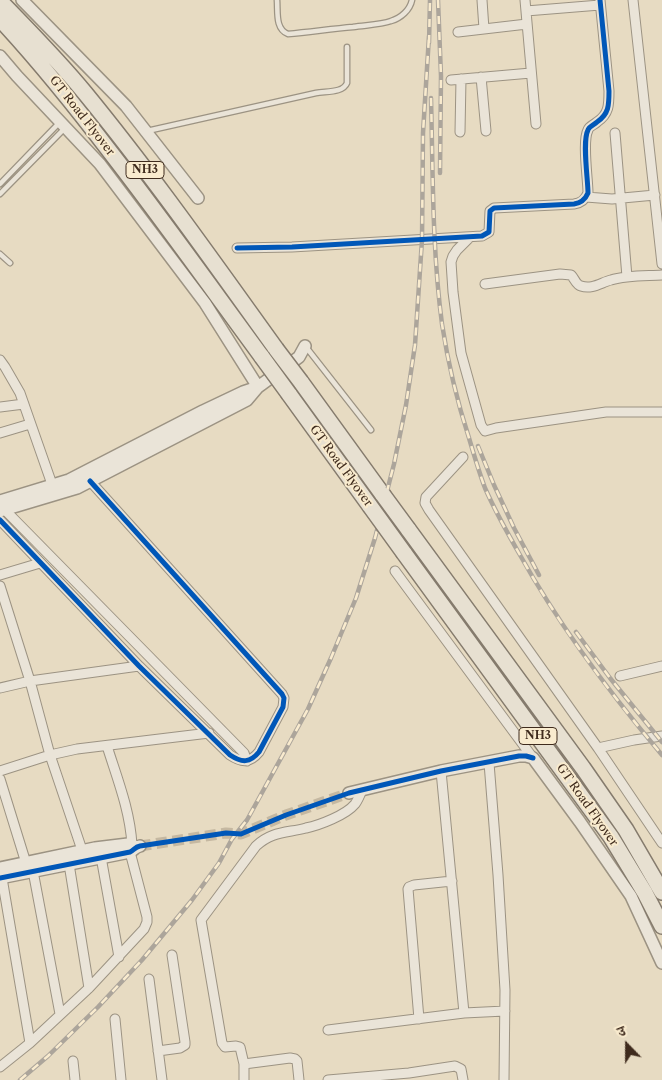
<!DOCTYPE html>
<meta charset="utf-8">
<style>
body{margin:0}
#map{position:relative;width:662px;height:1080px;overflow:hidden;background:#e7dbc2;font-family:"Libre Caslon Text","Noto Serif Devanagari",serif}
canvas{display:block}
.north{position:absolute;left:602px;top:1020px;width:50px;height:50px;-webkit-text-stroke:4px #f9ebce;paint-order:stroke;rotate:338deg;font-size:14px;font-weight:700;line-height:20px;text-align:center;color:#3f2b1d}
.north::after{content:'';display:block;margin:auto;width:18px;height:22px;background:#3f2b1d;clip-path:polygon(50% 0,100% 100%,50% 72%,0 100%)}
</style>
<div id="map">
<canvas width="662" height="1080"></canvas>
<div class="north">उ</div>
</div>
<script>
const c = document.querySelector('canvas').getContext('2d');
c.lineJoin = 'round';
function stroke(path, color, width, dash) {
  c.strokeStyle = color;
  c.lineWidth = width;
  c.lineCap = dash ? 'butt' : 'round';
  c.setLineDash(dash || []);
  c.stroke(path);
}
function label(font, color, halo, rows, align = 'center') {
  c.font = font + ' "Libre Caslon Text",serif';
  c.lineWidth = 4;
  c.setLineDash([]);
  c.textBaseline = 'middle';
  c.strokeStyle = halo;
  c.fillStyle = color;
  for (const [text, x, y, turn = 0] of rows) {
    c.save();
    c.translate(x, y);
    c.rotate((+turn || 0) * Math.PI / 180);
    c.textAlign = isNaN(turn) ? turn : align;
    if (halo) c.strokeText(text, 0, 0);
    c.fillText(text, 0, 0);
    c.restore();
  }
}
stroke(new Path2D(`
 M 140,846 L 226,833 L 241,834 L 286,815 L 349,793`), '#c5b8a1', 11, [11, 5.5]);
const service = new Path2D(`
 M 277,0 C 278,12 275,29 288,34 C 310,32 331,29 353,27 C 365,25 380,25 391,21 C 401,18 410,10 412,0
 M 147,131 C 203,118 260,106 316,93 C 326,91 343,93 347,83 L 347,47
 M 0,184 L 60,122
 M 0,194 L 65,128
 M 0,254 L 10,263
 M 306,347 L 371,430`);
const minor = new Path2D(`
 M 482,0 L 484,29
 M 525,0 L 536,124
 M 633,0 L 662,264
 M 526,11 L 600,5
 M 458,32 L 527,24
 M 481,77 L 486,131
 M 451,80 L 531,73
 M 460,132 L 461,79
 M 615,133 L 627,277
 M 586,197 L 612,199 L 655,195
 M 469,238 L 457,250 L 453,256 L 451,262 L 453,292 L 461,353 L 481,425 L 485,431 L 496,428 L 606,412 L 662,412
 M 237,248 L 292,247 L 482,236 L 489,232 L 490,211 L 494,208 L 574,204 C 581,203 585,200 588,193 C 588,179 582,141 588,130 C 589,126 594,125 597,122 C 609,114 609,105 609,91 L 600,0
 M 485,284 L 560,274 L 571,275 C 575,279 576,285 581,286 C 592,290 602,282 611,280 C 627,275 646,276 662,275
 M 0,360 L 5,367 L 20,393 L 54,490
 M 0,407 L 24,404
 M 0,433 L 30,424
 M 463,457 L 426,497 L 425,503 L 429,510 L 598,748 L 662,843
 M 5,510 L 244,753 L 247,761
 M 0,520 L 139,666 L 230,755 C 242,763 250,763 259,752 L 283,707 L 284,698 L 282,694 L 90,481
 M 395,571 L 533,758
 M 0,575 L 40,563
 M 0,586 L 30,681 L 50,755 L 82,850
 M 620,676 L 662,666
 M 0,688 L 30,681 L 139,666
 M 107,746 C 117,778 130,810 132,845
 M 598,748 L 634,740 L 662,736
 M 489,763 L 498,875 L 505,990 L 504,1080
 M 0,771 L 50,755 L 77,749 L 209,733
 M 441,771 L 464,1013 L 505,1011
 M 0,779 L 26,863
 M 101,857 L 119,957
 M 69,864 L 89,988
 M 33,871 L 60,1014
 M 2,878 L 30,1043
 M 149,979 L 162,1080
 M 115,1019 L 121,1080
 M 419,1019 L 408,889 L 409,887 L 414,885 L 452,881
 M 328,1030 L 464,1013
 M 158,1051 L 180,1048 L 185,1045 L 185,1042 L 172,955
 M 73,1061 L 75,1080
 M 244,1064 L 240,1047 L 236,1046 L 225,1047 L 222,1043 L 201,920 L 256,846 C 272,831 287,833 306,828 C 320,825 346,815 355,804 C 358,800 360,795 362,790
 M 0,1067 L 30,1043 L 89,988 L 144,929 L 147,922 L 147,917 L 130,852
 M 244,1080 L 244,1064 L 290,1058 L 295,1059 L 297,1061 L 299,1080
 M 328,1080 L 409,1073 L 455,1066 L 461,1069 L 463,1080`);
const tertiary = new Path2D(`
 M 22,0 L 126,106 L 198,198
 M 0,56 L 17,76 L 100,164 L 205,303 L 258,387 L 299,357 L 305,346
 M 0,501 L 69,480 L 203,411 L 243,392 L 258,387
 M 0,511 L 77,488 L 247,400 L 258,387
 M 349,793 L 441,771 L 519,756 L 526,756 L 533,758 L 580,822 L 631,896 L 662,963
 M 0,868 L 95,848 L 128,844 L 136,847
 M 0,878 L 130,852 C 134,850 135,847 140,846`);
const trunk = new Path2D(`
 M 0,1 C 29,31 59,61 85,93 C 153,176 214,263 276,349
 M 0,19 C 40,62 76,107 111,153 C 163,220 212,289 262,357
 M 301,382 L 383,495
 M 289,394 L 370,506
 M 408,529 L 583,768 L 626,830 L 662,892
 M 404,553 L 611,837 L 645,893 L 662,926`);
stroke(service, '#9c9383', 7);
stroke(minor, '#9c9383', 11);
stroke(tertiary, '#9c9383', 14);
stroke(trunk, '#857b6d', 18);
stroke(service, '#eae4d8', 4.5);
stroke(minor, '#eae4d8', 9);
stroke(tertiary, '#eae4d8', 11);
stroke(trunk, '#e7e0d1', 15);
const rail = new Path2D(`
 M 438,0 L 441,76 L 440,173
 M 429,43 L 430,0
 M 431,98 C 433,173 432,249 442,324 C 448,363 457,401 469,438 C 474,455 479,472 485,488 C 495,511 508,534 520,555 C 560,627 609,692 662,755
 M 478,446 L 494,485 L 514,528 L 539,575
 M 576,632 L 610,678 L 662,742
 M 20,1080 L 48,1056 L 98,1007 L 142,960 L 192,900 L 219,863 L 232,839 L 247,820 L 308,709 L 331,658 L 356,598 L 375,538 L 394,464 L 406,405 L 415,345 L 422,240 L 423,133 L 429,36`);
stroke(rail, '#aca59b', 4.5);
stroke(rail, '#f9ebce', 2.5, [8]);
const trunkBridge = new Path2D(`
 M 276,349 L 301,382
 M 262,357 L 289,394
 M 383,495 L 408,529
 M 370,506 L 404,553`);
stroke(trunkBridge, '#857b6d', 18, []);
stroke(trunkBridge, '#e7e0d1', 15);
stroke(new Path2D(`
 M 237,248 L 292,247 L 482,236 L 489,232 L 490,211 L 494,208 L 574,204 C 581,203 585,200 588,193 C 588,179 582,141 588,130 C 589,126 594,125 597,122 C 609,114 609,105 609,91 L 600,0
 M 0,520 L 139,666 L 230,755 C 242,763 250,763 259,752 L 283,707 L 284,698 L 282,694 L 90,481
 M 0,878 L 130,852 C 134,850 135,847 140,846 L 226,833 L 241,834 L 286,815 L 349,793 L 441,771 L 519,756 L 526,756 L 533,758`), '#0057b8', 5);
for (const [x, y, w] of [
 [145,170,38],
 [538,736,38]
]) {
  const box = new Path2D();
  box.roundRect(x - w / 2, y - 8.5, w, 17, 4);
  c.fillStyle = '#f9ebce';
  c.fill(box);
  stroke(box, '#3f2b1d', 1);
}
label('bold 11px', '#3f2b1d', null, [
 ["NH3",145,170],
 ["NH3",538,736]
]);
label('12px', '#3f2b1d', '#f9ebce', [
 ["GT Road Flyover",82,116,52],
 ["GT Road Flyover",341,466,54],
 ["GT Road Flyover",587,805,55]
]);
</script>
